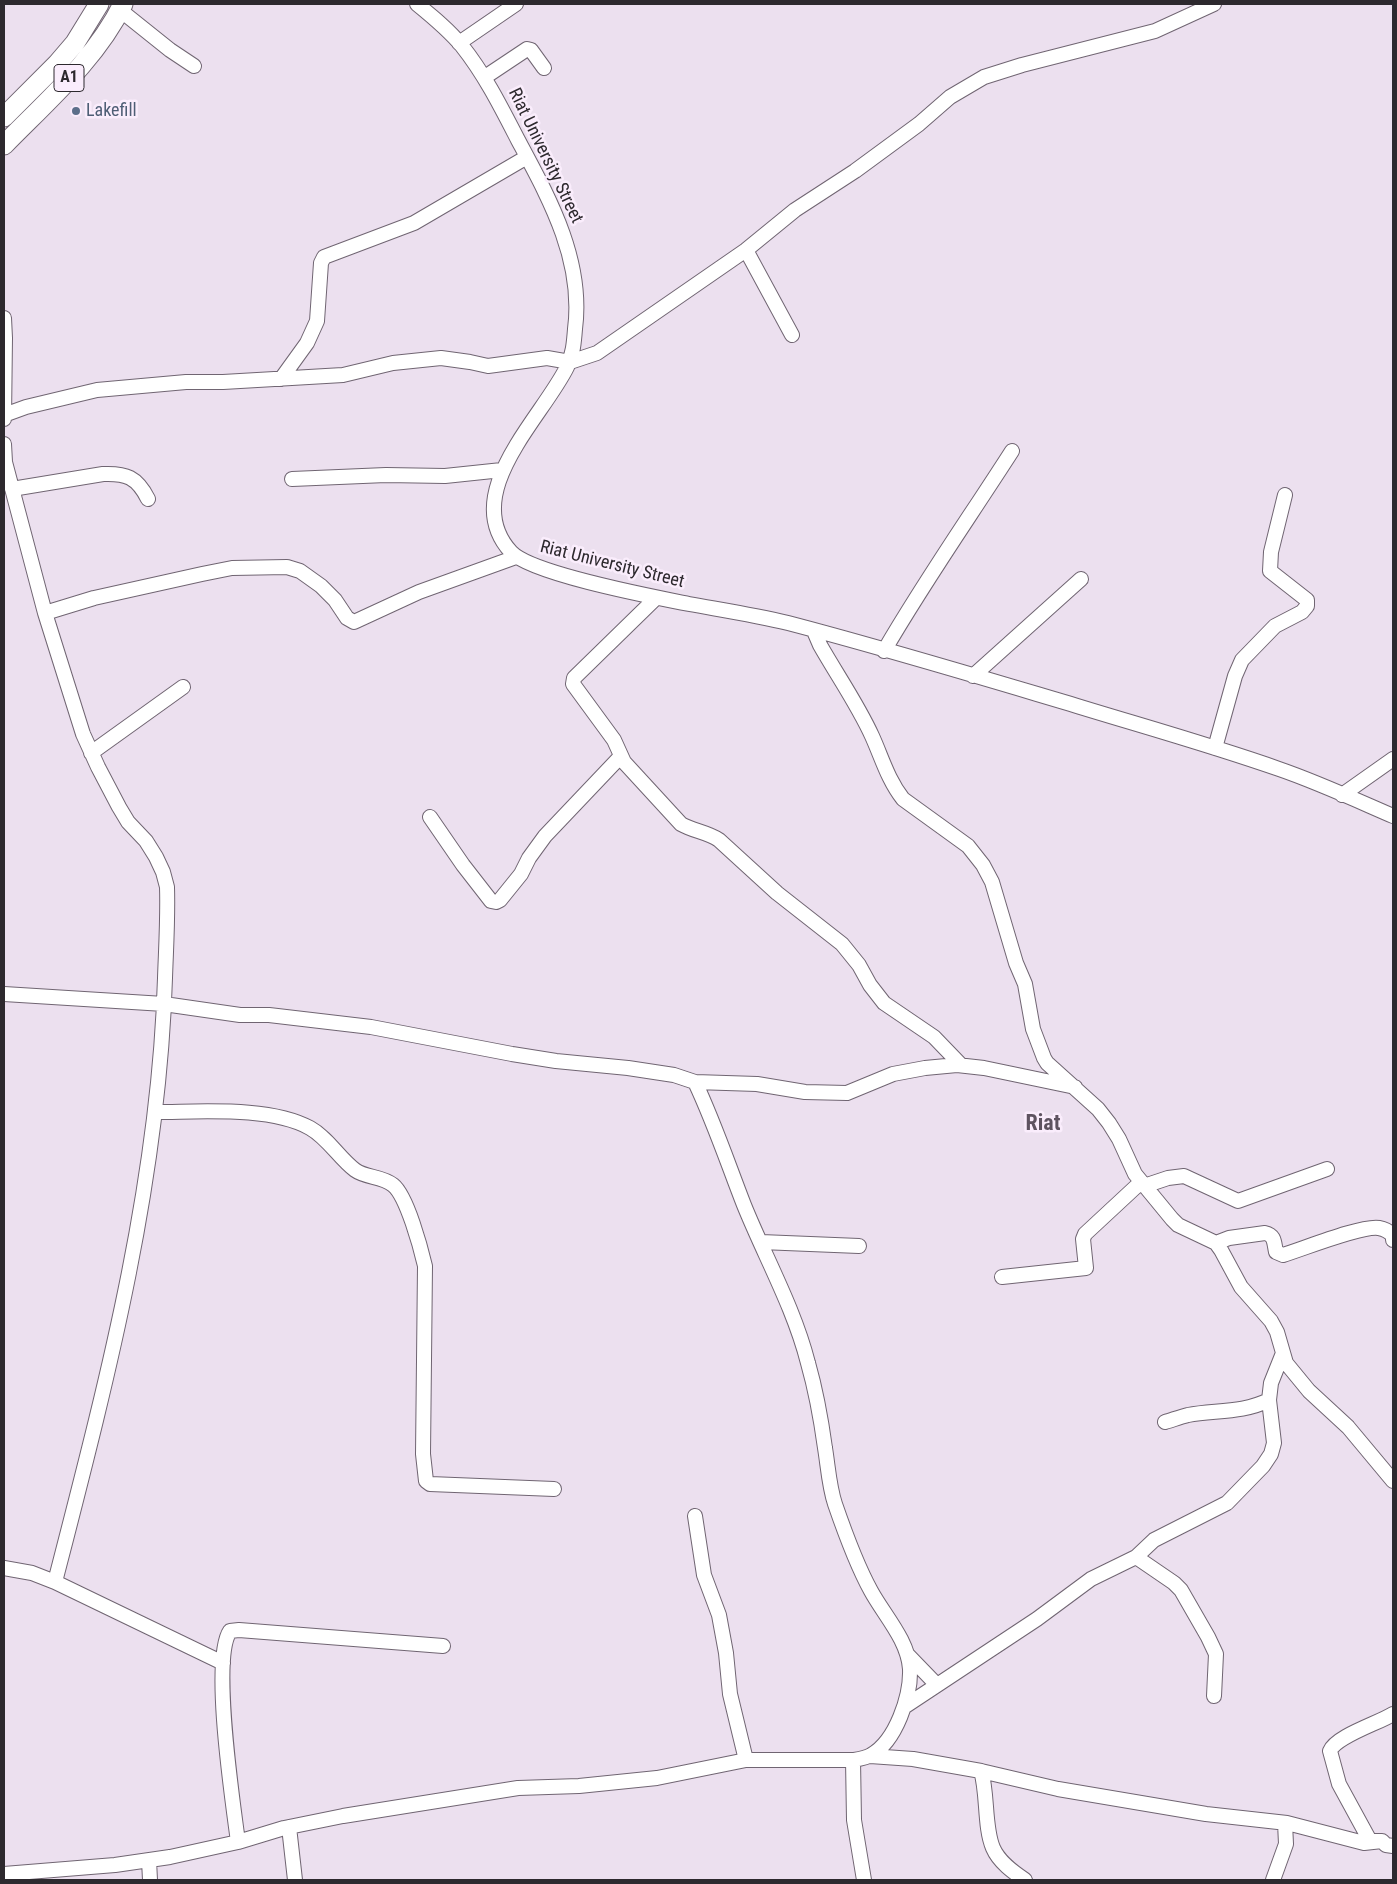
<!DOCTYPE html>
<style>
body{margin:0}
#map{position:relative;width:1397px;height:1884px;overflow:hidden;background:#ece0ef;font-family:"Roboto Condensed",sans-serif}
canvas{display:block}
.frame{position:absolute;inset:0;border:5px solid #2d292e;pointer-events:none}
</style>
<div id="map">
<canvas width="1397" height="1884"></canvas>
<div class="frame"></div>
</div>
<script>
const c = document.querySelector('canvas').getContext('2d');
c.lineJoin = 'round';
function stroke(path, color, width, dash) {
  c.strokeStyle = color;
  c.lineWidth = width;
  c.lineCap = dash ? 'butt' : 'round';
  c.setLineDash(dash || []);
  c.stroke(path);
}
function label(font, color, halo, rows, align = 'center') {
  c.font = font + ' "Roboto Condensed",sans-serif';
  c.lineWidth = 5;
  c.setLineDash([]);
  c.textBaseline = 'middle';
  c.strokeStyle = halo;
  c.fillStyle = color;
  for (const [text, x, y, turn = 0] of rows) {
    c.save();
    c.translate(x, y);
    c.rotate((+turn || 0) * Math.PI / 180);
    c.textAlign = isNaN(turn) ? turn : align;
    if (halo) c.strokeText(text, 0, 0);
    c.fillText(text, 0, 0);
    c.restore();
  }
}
const minor = new Path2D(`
 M 417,4 C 433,17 449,30 462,46 C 485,75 501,107 518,140 C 549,198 584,260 575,329 C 574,342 573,355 567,367 C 542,418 458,494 511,552 C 532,574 654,597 689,604 C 722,610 755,615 788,623 C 880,647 973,675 1064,702 C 1135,724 1208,744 1279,769 C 1317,782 1356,800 1393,816
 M 120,10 L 170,50 L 194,66
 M 459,43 L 516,4
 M 485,77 L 527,49 L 531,50 L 544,68
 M 746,250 L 792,335
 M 4,318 L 5,338 L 4,419
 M 281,379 L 307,343 L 317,321 L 321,263 L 324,257 L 414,223 L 527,157
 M 4,415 L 26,407 L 97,390 L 186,382 L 223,382 L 343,375 L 393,363 L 441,358 L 470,362 L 488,366 L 547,358 L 570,362 L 597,353 L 746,250 L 795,210 L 855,171 L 919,124 L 950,97 L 984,77 L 1022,65 L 1155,31 L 1214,4
 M 4,444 L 5,462 L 45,613 L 83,734 L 98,767 L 119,807 L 128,822 L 146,841 L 156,857 L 163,872 L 167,887 C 168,918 166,948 165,978 C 159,1184 106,1384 55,1582
 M 292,479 L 386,475 L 445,476 L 502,470
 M 12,489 L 103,474 C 126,473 137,477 148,499
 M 656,598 L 574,678 L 573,684 L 614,740 L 624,762 L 681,824 C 693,831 707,832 719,840 L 777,893 L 842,944 L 859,965 L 870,985 L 884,1003 L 934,1037 L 961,1065
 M 45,613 L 94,598 L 202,574 L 232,568 L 287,567 L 300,571 L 321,586 L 335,600 L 347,618 L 354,622 L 419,592 L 516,557
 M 814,631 L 820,645 C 837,675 858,705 872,736 C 882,758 888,780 903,799 L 968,846 L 983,865 L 992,882 L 1016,963 L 1025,984 L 1033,1029 L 1044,1058 L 1047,1063 L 1098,1109 L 1109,1123 L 1119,1139 L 1135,1174 L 1172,1219 L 1178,1225 L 1216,1243 L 1221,1250 L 1241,1287 L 1271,1321 L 1277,1332 L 1286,1363 L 1309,1391 L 1348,1427 L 1393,1481
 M 884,651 C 924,582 969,518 1012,451
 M 973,676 L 1081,579
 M 1215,748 L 1235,676 L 1242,660 L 1275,626 L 1302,612 L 1307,606 L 1307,600 L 1270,571 L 1271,552 L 1285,495
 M 91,753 L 183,687
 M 1342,795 L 1393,759
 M 430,817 L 463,865 L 491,901 L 496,902 L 500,900 L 521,874 L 529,858 L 545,836 L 621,756
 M 4,994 L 164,1004 L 240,1015 L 269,1015 L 371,1027 L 512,1054 L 556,1061 L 628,1068 L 674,1075 L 695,1082 L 757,1084 L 805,1092 L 847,1093 L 893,1074 L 925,1068 L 957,1065 L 984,1068 L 1075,1087
 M 155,1112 C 201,1112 270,1106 310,1128 C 328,1138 339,1158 355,1170 C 366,1178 382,1176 393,1185 C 407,1196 421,1249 425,1266 L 423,1454 L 426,1481 L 430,1484 L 554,1489
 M 1144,1186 L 1168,1178 L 1184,1176 L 1238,1201 L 1327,1169
 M 761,1242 L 859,1246
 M 1216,1243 L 1229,1238 L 1265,1233 C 1275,1235 1274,1243 1276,1252 L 1283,1255 C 1303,1249 1362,1225 1379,1228 C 1385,1229 1389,1231 1393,1236 L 1393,1240
 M 1002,1277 L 1086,1268 L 1083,1239 L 1085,1234 L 1141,1182
 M 1165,1422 C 1172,1420 1180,1417 1188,1415 C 1215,1410 1243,1413 1269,1400
 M 695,1516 L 704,1575 L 719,1615 L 726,1653 L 730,1694 L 746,1760
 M 1136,1557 L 1174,1583 L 1181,1590 L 1208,1637 L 1216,1654 L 1214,1696
 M 4,1568 L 32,1573 L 55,1582 L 223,1663
 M 907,1654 L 936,1684
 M 904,1707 L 1037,1619 L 1091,1579 L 1136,1557 L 1154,1540 L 1227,1503 L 1263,1466 L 1271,1454 L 1274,1443 L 1269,1400 L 1271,1383 L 1283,1353
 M 1393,1714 C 1379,1723 1336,1736 1330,1751 L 1339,1784 L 1369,1839 L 1372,1841 L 1382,1841 L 1386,1845 L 1393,1846
 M 870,1756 L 913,1759 L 981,1771 C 988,1794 984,1827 993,1848 C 999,1862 1013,1872 1025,1880
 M 853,1760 L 854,1820 L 864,1880
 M 981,1771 L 1058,1789 L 1206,1814 L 1287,1823 L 1364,1843 L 1382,1841
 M 289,1827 L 295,1880
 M 238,1842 C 233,1803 211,1659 230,1631 L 239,1630 L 443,1646
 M 149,1860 L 150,1880
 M 4,1874 L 115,1865 L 170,1857 L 238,1842 L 284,1828 L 343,1816 L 518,1788 L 579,1786 L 657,1778 L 746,1760 L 853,1760 C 859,1759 866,1758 871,1755 C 896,1741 911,1696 910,1669 C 908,1640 884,1615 871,1591 C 856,1564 845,1533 835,1504 C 829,1486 828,1466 825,1448 C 821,1419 816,1391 808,1363 C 794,1308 765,1257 744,1205 C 728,1164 714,1122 695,1082
 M 1273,1880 L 1286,1844 L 1285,1823`);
const highway = new Path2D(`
 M 4,117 L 57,64 L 75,43 L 99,4
 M 4,145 C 47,101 96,59 123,4`);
stroke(minor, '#706572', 16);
stroke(highway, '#706572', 21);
stroke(minor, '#fff', 14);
stroke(highway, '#fff', 19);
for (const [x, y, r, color] of [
 [76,111,5,"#5c6f8a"]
]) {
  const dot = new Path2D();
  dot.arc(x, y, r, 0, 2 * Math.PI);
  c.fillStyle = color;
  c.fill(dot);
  stroke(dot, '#faedfc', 2);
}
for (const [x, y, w] of [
 [69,78,30]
]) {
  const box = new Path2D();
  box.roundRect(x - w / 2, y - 13.5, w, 27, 4);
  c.fillStyle = '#faedfc';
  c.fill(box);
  stroke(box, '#2d292e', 1);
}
label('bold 16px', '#2d292e', null, [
 ["A1",69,78]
]);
label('18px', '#4e5e75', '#faedfc', [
 ["Lakefill",86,111]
], 'left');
label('18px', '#2d292e', '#faedfc', [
 ["Riat University Street",545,156,64],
 ["Riat University Street",612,565,14]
]);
label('bold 22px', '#5e5360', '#faedfc', [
 ["Riat",1043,1124]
]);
</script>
